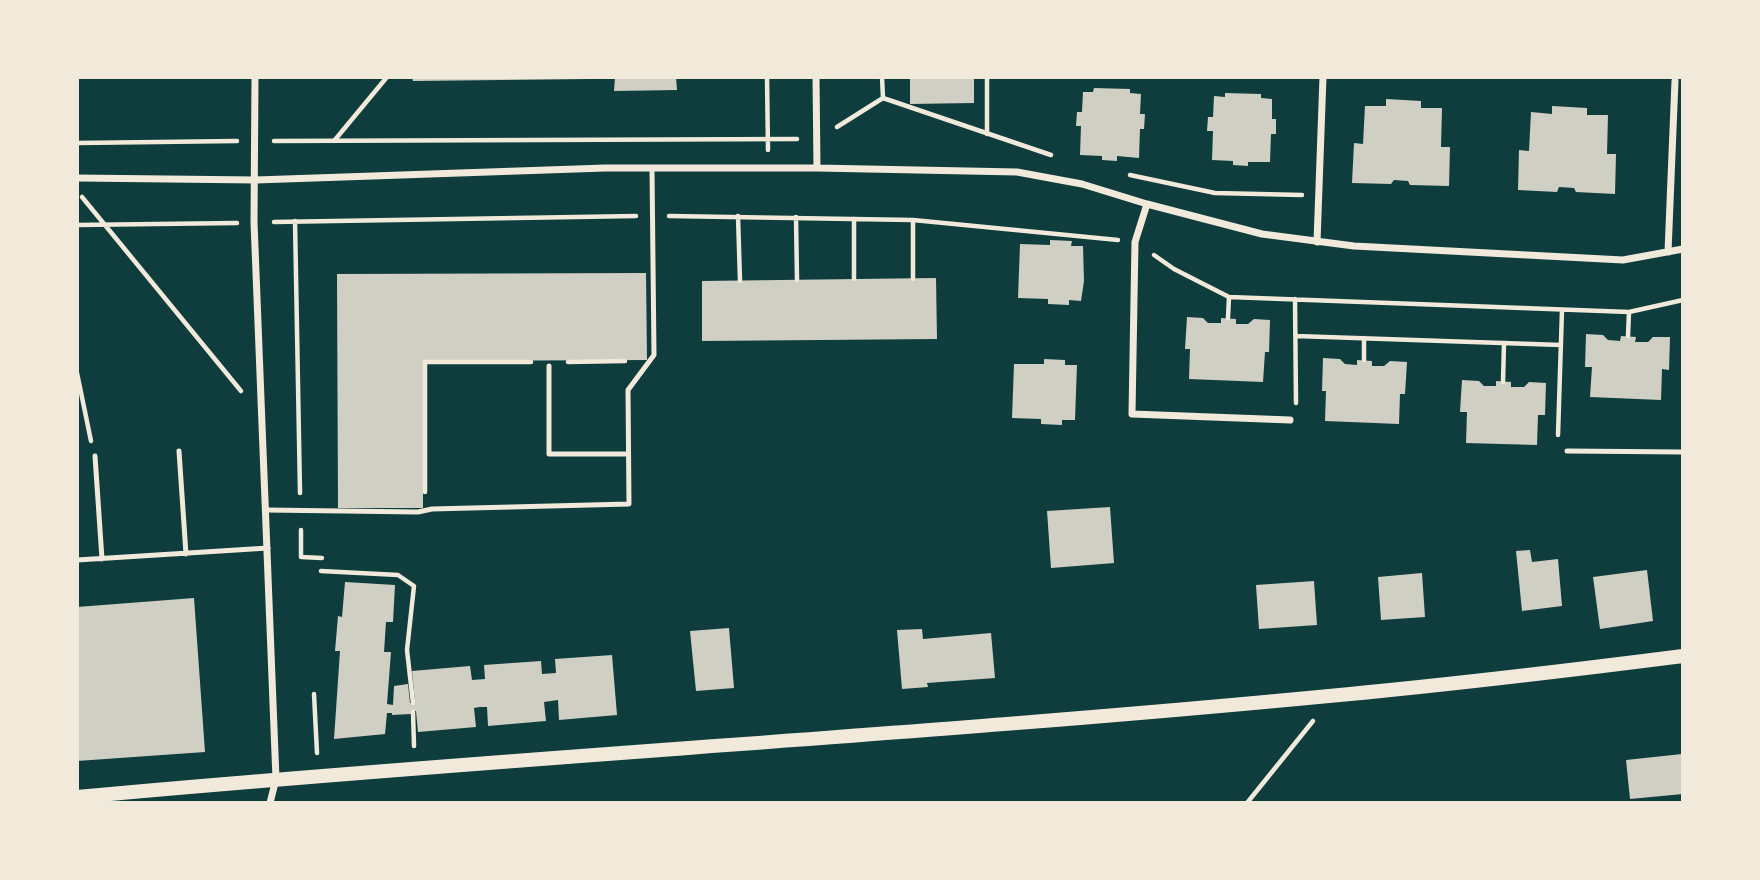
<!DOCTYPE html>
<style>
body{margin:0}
#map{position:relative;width:1760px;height:880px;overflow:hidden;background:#0f3d3e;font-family:Lato,sans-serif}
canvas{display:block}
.frame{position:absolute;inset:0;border:79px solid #f1e9da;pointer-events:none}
</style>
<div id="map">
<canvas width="1760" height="880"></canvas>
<div class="frame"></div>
</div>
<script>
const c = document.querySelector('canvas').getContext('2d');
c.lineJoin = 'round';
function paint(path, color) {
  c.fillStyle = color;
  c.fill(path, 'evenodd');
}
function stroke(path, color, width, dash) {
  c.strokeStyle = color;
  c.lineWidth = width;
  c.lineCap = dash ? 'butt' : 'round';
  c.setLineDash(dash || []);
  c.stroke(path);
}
paint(new Path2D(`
 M 412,77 L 590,77 L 590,79 L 413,81 Z
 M 615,77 L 676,77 L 677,90 L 614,91 Z
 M 910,77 L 974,77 L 974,103 L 910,104 Z
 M 1094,88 L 1130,89 L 1130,93 L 1141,94 L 1140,114 L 1145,114 L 1144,129 L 1140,129 L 1139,158 L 1117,156 L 1117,161 L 1102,160 L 1102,156 L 1080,155 L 1081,126 L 1076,126 L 1077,112 L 1082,112 L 1083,92 L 1093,92 Z
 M 1225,93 L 1261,94 L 1261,98 L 1272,99 L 1272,119 L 1276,119 L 1276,134 L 1271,134 L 1270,162 L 1248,162 L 1248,166 L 1233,165 L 1233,161 L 1212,160 L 1213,131 L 1207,131 L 1208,117 L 1213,117 L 1214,96 L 1225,97 Z
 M 1386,99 L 1421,101 L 1421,108 L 1442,108 L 1441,147 L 1450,147 L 1449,186 L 1410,185 L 1408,181 L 1394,180 L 1391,184 L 1352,183 L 1354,143 L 1363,144 L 1365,106 L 1386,106 Z
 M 1552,106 L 1587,108 L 1587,115 L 1608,115 L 1607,154 L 1616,154 L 1615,194 L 1576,192 L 1574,188 L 1559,187 L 1557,192 L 1518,190 L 1519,150 L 1529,151 L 1531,112 L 1552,114 Z
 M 1050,240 L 1072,241 L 1071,246 L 1083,246 L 1084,281 L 1081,301 L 1069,300 L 1069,305 L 1048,304 L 1048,299 L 1018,298 L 1020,244 L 1050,245 Z
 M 646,273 L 647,360 L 423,361 L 423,508 L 338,508 L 337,274 Z
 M 936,278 L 937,339 L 702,341 L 702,281 Z
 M 1187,317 L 1203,318 L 1208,323 L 1221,323 L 1221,318 L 1236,319 L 1236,324 L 1248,324 L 1254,319 L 1270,320 L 1269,352 L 1265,352 L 1263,382 L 1189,379 L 1190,349 L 1185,349 Z
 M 1586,334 L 1603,335 L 1608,340 L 1620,341 L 1621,336 L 1636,337 L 1635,342 L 1648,342 L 1653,337 L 1670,337 L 1669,370 L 1662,369 L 1661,400 L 1590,397 L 1592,367 L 1585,367 Z
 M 1323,358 L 1340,359 L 1345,364 L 1357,365 L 1357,360 L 1372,361 L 1372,366 L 1384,366 L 1390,361 L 1407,362 L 1405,394 L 1400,394 L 1399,424 L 1325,421 L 1326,391 L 1322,391 Z
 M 1044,359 L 1065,360 L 1065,365 L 1077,365 L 1075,420 L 1062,420 L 1062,425 L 1041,424 L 1041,419 L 1012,418 L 1014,364 L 1044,364 Z
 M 1462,380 L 1479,381 L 1484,386 L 1496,386 L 1496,381 L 1511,382 L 1511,387 L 1524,387 L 1529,382 L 1546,383 L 1545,415 L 1538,415 L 1537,445 L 1466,443 L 1467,412 L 1460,412 Z
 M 1110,507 L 1114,563 L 1051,568 L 1047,511 Z
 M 1530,550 L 1532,562 L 1558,559 L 1562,606 L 1522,611 L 1516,551 Z
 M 1647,570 L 1653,621 L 1600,629 L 1593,577 Z
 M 1422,573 L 1425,617 L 1381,620 L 1378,577 Z
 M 1314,581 L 1317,625 L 1259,629 L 1256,585 Z
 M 345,582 L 395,585 L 393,622 L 386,622 L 384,652 L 391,652 L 387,704 L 393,705 L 394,686 L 408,684 L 410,703 L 415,703 L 412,671 L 470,666 L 472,680 L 485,679 L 484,665 L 541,661 L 542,674 L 556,673 L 555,659 L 612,655 L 617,715 L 559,720 L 558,700 L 544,702 L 546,721 L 488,726 L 487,707 L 480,707 L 474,708 L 476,727 L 418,732 L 416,711 L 411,712 L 411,714 L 392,715 L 392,713 L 387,713 L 385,734 L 334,739 L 340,651 L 335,651 L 338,616 L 342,617 Z
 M 194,598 L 205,752 L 77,761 L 77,607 Z
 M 729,628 L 734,688 L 696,691 L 690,631 Z
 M 922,629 L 923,639 L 991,633 L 995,678 L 927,683 L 928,687 L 902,689 L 897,630 Z
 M 1682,754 L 1683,794 L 1630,799 L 1626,760 Z`), '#cfcfc3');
stroke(new Path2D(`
 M 767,77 L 768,150
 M 987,77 L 987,134
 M 883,98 L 1051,155
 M 837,127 L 883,98 L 882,77
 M 274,141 L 797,139
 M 334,141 L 387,77
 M 77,143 L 237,141
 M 1130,175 L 1215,193 L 1302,195
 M 82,197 L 241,391
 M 669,216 L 913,220 L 1118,240
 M 738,216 L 740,281
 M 796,217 L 797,280
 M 854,219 L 854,279
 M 913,220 L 913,279
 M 295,221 L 300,493
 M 274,222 L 636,216
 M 77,225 L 237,223
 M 1154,255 L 1174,269 L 1229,297 L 1629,312 L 1683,300
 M 1295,299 L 1296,403
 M 1228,318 L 1229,297
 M 1296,336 L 1561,345
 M 1628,336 L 1629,312
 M 1364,360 L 1364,338
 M 568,362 L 625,361
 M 77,373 L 91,441
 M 1503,382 L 1504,343
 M 1558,435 L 1562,310
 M 425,492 L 425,362 L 531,362
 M 301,530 L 301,557 L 322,558
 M 321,571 L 398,575 L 414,586 L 407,650 L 413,703
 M 314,694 L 317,753
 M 413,712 L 414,746
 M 1247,803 L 1313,721`), '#f1e9da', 4.5);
stroke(new Path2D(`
 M 549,366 L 549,454 L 628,454
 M 179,451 L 186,554
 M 1567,451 L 1683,452
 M 95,456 L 102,559
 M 266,510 L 418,512 L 432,509 L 629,504 L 628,390 L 654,355 L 652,169
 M 77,560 L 268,548`), '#f1e9da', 5);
stroke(new Path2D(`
 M 255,77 L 254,222 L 276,779 L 270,803
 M 816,77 L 817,168
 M 77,178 L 256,180 L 605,168 L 817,168 L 1017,172 L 1082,184 L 1147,204 L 1262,234 L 1354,246 L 1623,260 L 1683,249
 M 1147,204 L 1135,242 L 1132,414 L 1290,420
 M 1317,242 L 1323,77
 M 1668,252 L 1675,81`), '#f1e9da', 7);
stroke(new Path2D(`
 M 77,797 C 494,758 912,736 1329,696 C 1447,685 1565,671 1683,656`), '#f1e9da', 14);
</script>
